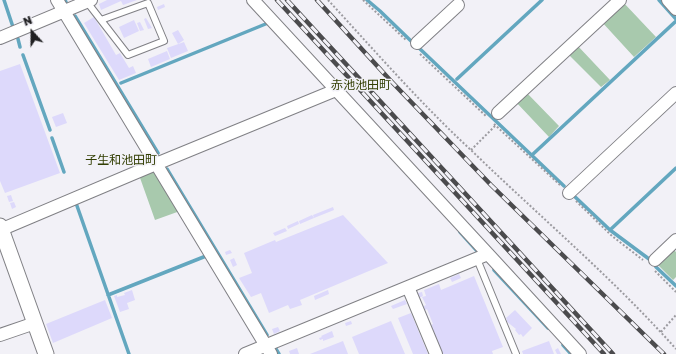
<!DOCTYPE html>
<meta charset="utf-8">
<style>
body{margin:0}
#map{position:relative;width:676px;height:354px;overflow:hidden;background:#f2f1f7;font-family:"Golos Text",sans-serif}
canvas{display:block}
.north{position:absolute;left:12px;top:12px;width:40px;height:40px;-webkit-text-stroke:3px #f2f1f7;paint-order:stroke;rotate:339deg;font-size:11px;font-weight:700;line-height:16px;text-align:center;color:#202022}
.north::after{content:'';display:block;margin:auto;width:14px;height:18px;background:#202022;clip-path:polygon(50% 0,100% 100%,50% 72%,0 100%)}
</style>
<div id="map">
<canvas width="676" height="354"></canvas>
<div class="north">N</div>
</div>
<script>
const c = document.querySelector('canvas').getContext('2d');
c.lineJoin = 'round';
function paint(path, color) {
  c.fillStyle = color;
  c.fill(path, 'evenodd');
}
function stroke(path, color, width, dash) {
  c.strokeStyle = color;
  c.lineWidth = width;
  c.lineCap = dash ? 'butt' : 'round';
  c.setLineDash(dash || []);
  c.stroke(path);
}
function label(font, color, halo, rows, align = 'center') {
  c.font = font + ' "Golos Text","Noto Sans JP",sans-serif';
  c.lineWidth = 3;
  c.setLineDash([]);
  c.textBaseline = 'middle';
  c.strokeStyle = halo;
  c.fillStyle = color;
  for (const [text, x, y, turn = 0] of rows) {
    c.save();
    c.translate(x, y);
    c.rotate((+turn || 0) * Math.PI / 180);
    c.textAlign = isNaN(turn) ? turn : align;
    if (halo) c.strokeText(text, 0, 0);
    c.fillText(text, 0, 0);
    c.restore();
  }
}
paint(new Path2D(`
 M 622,1 L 656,37 L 634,57 L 601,21 Z
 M 576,44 L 610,80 L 601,87 L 567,53 Z
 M 525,91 L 559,126 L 549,137 L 515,101 Z
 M 155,171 L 180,211 L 155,220 L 139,175 Z
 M 672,248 L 676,252 L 676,277 L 673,280 L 656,263 Z`), '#a8c9ad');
stroke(new Path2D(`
 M 4,0 L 13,27
 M 65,0 L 66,2
 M 367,0 L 380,11 L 411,41
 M 659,0 L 676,19
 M 75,16 L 158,153
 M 18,39 L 20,47
 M 419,48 L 564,186
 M 23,55 L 50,130
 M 457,79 L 542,0
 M 121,83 L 268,23
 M 52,138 L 64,172
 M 532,155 L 676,21
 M 167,169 L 267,335
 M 572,194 L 610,230 L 649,259
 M 76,203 L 129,354
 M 610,230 L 676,168
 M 460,232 L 478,252
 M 656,267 L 676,286
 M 494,270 L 548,328
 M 108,295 L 206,256
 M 563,345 L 571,354
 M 276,349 L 279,354`), '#63a7bf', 3.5);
paint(new Path2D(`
 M 107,0 L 137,0 L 123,5 L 121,1 L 101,10 L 99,4 Z
 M 164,4 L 165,7 L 158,10 L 157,7 Z
 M 94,17 L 116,55 L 120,53 L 129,68 L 133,66 L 136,73 L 119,80 L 84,23 Z
 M 146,18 L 152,28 L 148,29 L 144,19 Z
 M 134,20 L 139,31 L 124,38 L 119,27 Z
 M 140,22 L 144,30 L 140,31 L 137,23 Z
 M 178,30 L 184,40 L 178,44 L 172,33 Z
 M 184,42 L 188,51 L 171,58 L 167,48 Z
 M 167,51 L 170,59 L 151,67 L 148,59 Z
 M 20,64 L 60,173 L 5,193 L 0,181 L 0,71 Z
 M 63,113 L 67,123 L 56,127 L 52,117 Z
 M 11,195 L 13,201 L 9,202 L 7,196 Z
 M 14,202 L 16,207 L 12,209 L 10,203 Z
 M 333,207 L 334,210 L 314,218 L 313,215 Z
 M 312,215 L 314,218 L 300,224 L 299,221 Z
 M 343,215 L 388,263 L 300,300 L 302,305 L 290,309 L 288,305 L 269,313 L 261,293 L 251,297 L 239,278 L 252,273 L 244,253 L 275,240 L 276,242 Z
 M 298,221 L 299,224 L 288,229 L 287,226 Z
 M 285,228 L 287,231 L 275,236 L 273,233 Z
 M 230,250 L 232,253 L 226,255 L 225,252 Z
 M 234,258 L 237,265 L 233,267 L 230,260 Z
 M 459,274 L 461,278 L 452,282 L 450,278 Z
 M 474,276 L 503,347 L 492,351 L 493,354 L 439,354 L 432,333 L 436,332 L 434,332 L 431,325 L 433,324 L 427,309 L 424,311 L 422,307 L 426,305 L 422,297 L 426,296 L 424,290 L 439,284 L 441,290 Z
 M 132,290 L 135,300 L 127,303 L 129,309 L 120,312 L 114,296 L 117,295 L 117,297 L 125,295 L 124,293 Z
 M 328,290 L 329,294 L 315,300 L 314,296 Z
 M 422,292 L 423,296 L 419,298 L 418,293 Z
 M 105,300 L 112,318 L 53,343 L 46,324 Z
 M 405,300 L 407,304 L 393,309 L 391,306 Z
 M 515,310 L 532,328 L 523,337 L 521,334 L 519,335 L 515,330 L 516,329 L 506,321 L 507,320 L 506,318 Z
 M 411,313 L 428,354 L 413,354 L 398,318 Z
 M 351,321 L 352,324 L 346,326 L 345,323 Z
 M 391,321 L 405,354 L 359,354 L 352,337 Z
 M 278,327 L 280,331 L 274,334 L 272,329 Z
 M 332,331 L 334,337 L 323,341 L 323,339 L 320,340 L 319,338 L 322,337 L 321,336 Z
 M 343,341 L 348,354 L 310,354 Z
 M 549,341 L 554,354 L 523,354 L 522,351 Z
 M 297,348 L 299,354 L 290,354 L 289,351 Z
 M 558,348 L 561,354 L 557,354 L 555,350 Z`), '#ddd9fb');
const service = new Path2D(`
 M 87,2 L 128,55 L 164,41 L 148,3 L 101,20
 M 477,259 L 516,354`);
const minor = new Path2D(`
 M 57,0 L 271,354
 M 253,0 L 488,254
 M 668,0 L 676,9
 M 0,38 L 91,0
 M 417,43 L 458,5
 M 498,113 L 620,0
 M 569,193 L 676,93
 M 0,230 L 156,164 L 336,90
 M 655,260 L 676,240
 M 408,287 L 436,354
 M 0,335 L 35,323
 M 245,354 L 488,254 L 580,354`);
const tertiary = new Path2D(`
 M 0,226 L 46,354`);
stroke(service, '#808085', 8);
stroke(minor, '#808085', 14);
stroke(tertiary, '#808085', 17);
stroke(new Path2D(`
 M 328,0 C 375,51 421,104 472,151 C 540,217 613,278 676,349
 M 363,0 L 406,40
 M 420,54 L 487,117
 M 494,124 L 560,185
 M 471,150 L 495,126
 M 576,201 L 612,236 L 643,260
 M 655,271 L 676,292
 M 661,332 L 676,315`), '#9c9ba0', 2, [2, 2]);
stroke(service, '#fff', 6);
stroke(minor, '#fff', 12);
stroke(tertiary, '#fff', 15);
const rail = new Path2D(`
 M 277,0 L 604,354
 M 287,0 L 613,354
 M 317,0 L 390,80 L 491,185 L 664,354`);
stroke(rail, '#4b4b4d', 4.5);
stroke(rail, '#f2f1f7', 3, [9]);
label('12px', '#323e02', '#f2f1f7', [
 ["赤池池田町",361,85],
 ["子生和池田町",121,160]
]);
</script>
